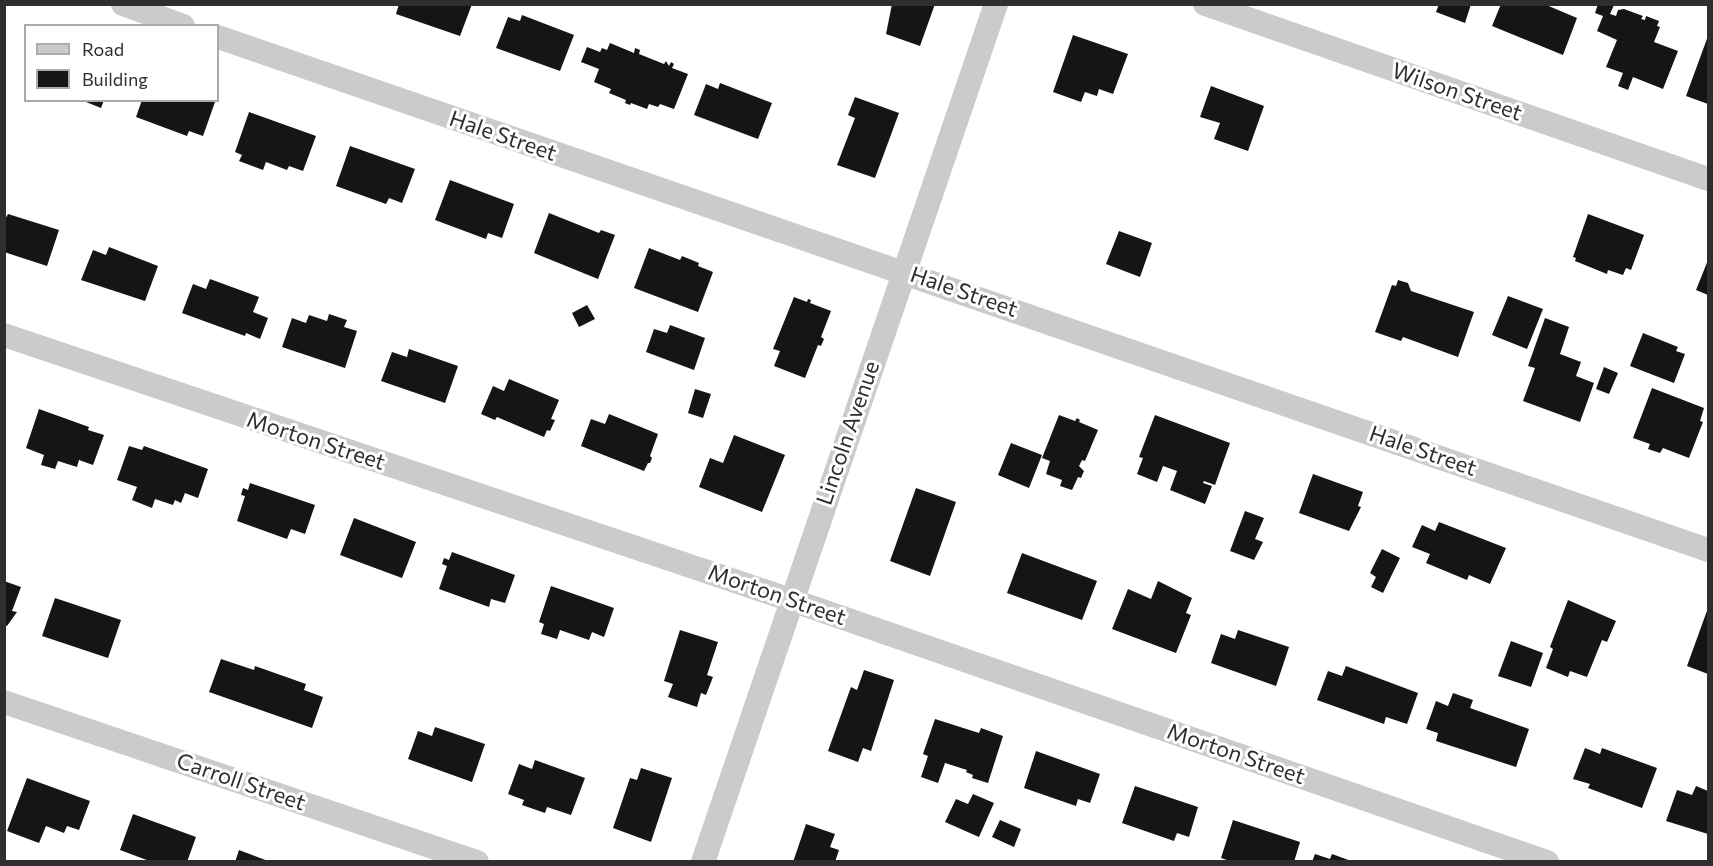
<!DOCTYPE html>
<style>
body{margin:0}
#map{position:relative;width:1713px;height:866px;overflow:hidden;background:#fff;font-family:Commissioner,sans-serif}
canvas{display:block}
.frame{position:absolute;inset:0;border:6px solid #2e2e2e;pointer-events:none}
.legend{position:absolute;left:24px;top:24px;width:195px;height:78px;box-sizing:border-box;background:#fff;border:2px solid #ababab;margin:0;padding:8px 10px;list-style:none;font-size:18px;color:#2e2e2e}
.legend li{display:flex;align-items:center;gap:12px;height:30px}
.legend b{width:30px;border:2px solid #ababab}
</style>
<div id="map">
<canvas width="1713" height="866"></canvas>
<div class="frame"></div>
<ul class="legend">
<li><b style="height:8px;background:#cbcbcb"></b>Road</li>
<li><b style="height:16px;background:#151515"></b>Building</li>
</ul>
</div>
<script>
const c = document.querySelector('canvas').getContext('2d');
c.lineJoin = 'round';
function paint(path, color) {
  c.fillStyle = color;
  c.fill(path, 'evenodd');
}
function stroke(path, color, width, dash) {
  c.strokeStyle = color;
  c.lineWidth = width;
  c.lineCap = dash ? 'butt' : 'round';
  c.setLineDash(dash || []);
  c.stroke(path);
}
function label(font, color, halo, rows, align = 'center') {
  c.font = font + ' Commissioner,sans-serif';
  c.lineWidth = 6;
  c.setLineDash([]);
  c.textBaseline = 'middle';
  c.strokeStyle = halo;
  c.fillStyle = color;
  for (const [text, x, y, turn = 0] of rows) {
    c.save();
    c.translate(x, y);
    c.rotate((+turn || 0) * Math.PI / 180);
    c.textAlign = isNaN(turn) ? turn : align;
    if (halo) c.strokeText(text, 0, 0);
    c.fillText(text, 0, 0);
    c.restore();
  }
}
paint(new Path2D(`
 M 399,4 L 472,4 L 460,36 L 396,14 Z
 M 892,4 L 935,4 L 920,46 L 886,34 Z
 M 1439,4 L 1471,4 L 1465,23 L 1436,12 Z
 M 1501,4 L 1544,4 L 1577,18 L 1563,55 L 1492,26 Z
 M 1598,4 L 1614,5 L 1610,14 L 1616,16 L 1618,10 L 1624,9 L 1643,16 L 1641,19 L 1645,20 L 1646,16 L 1659,21 L 1657,26 L 1660,27 L 1654,42 L 1678,51 L 1663,89 L 1633,77 L 1628,90 L 1618,86 L 1623,73 L 1606,67 L 1617,40 L 1597,31 L 1603,16 L 1595,13 Z
 M 522,15 L 574,35 L 560,71 L 496,48 L 508,17 L 520,21 Z
 M 1073,35 L 1128,54 L 1113,94 L 1099,89 L 1097,96 L 1085,92 L 1081,102 L 1053,92 Z
 M 1708,36 L 1708,104 L 1686,96 Z
 M 610,43 L 634,53 L 635,48 L 640,50 L 639,54 L 664,64 L 666,61 L 669,66 L 671,62 L 674,64 L 672,68 L 688,74 L 674,109 L 660,104 L 658,107 L 649,104 L 647,109 L 631,103 L 630,105 L 625,103 L 626,100 L 609,93 L 611,89 L 594,82 L 599,69 L 581,62 L 587,47 L 600,52 L 602,48 L 607,50 Z
 M 720,83 L 772,103 L 758,139 L 694,115 L 706,84 L 718,89 Z
 M 1211,86 L 1264,106 L 1248,151 L 1214,139 L 1220,123 L 1200,117 Z
 M 855,97 L 899,113 L 875,178 L 837,165 L 855,118 L 848,115 Z
 M 81,100 L 104,100 L 101,108 Z
 M 142,100 L 212,100 L 215,102 L 203,136 L 189,131 L 187,136 L 136,117 Z
 M 249,112 L 316,136 L 303,171 L 289,166 L 287,170 L 266,162 L 263,170 L 239,161 L 242,155 L 235,152 Z
 M 350,146 L 415,169 L 402,203 L 389,198 L 386,204 L 336,186 Z
 M 450,180 L 514,204 L 502,238 L 488,233 L 486,239 L 435,220 Z
 M 549,213 L 599,233 L 601,230 L 615,235 L 598,279 L 534,253 Z
 M 8,214 L 59,230 L 47,266 L 4,252 L 4,221 Z
 M 1588,214 L 1644,235 L 1631,270 L 1626,268 L 1623,275 L 1608,270 L 1607,274 L 1575,261 L 1576,258 L 1573,257 Z
 M 1119,231 L 1152,243 L 1140,277 L 1106,264 Z
 M 109,247 L 158,266 L 145,301 L 81,280 L 93,250 L 106,255 Z
 M 649,248 L 680,260 L 682,256 L 699,263 L 698,266 L 713,272 L 698,312 L 634,288 Z
 M 1708,260 L 1708,295 L 1696,290 Z
 M 210,279 L 259,297 L 253,312 L 268,318 L 260,339 L 246,333 L 245,336 L 182,313 L 193,284 L 206,289 Z
 M 1398,280 L 1408,283 L 1411,291 L 1474,312 L 1458,357 L 1403,337 L 1401,341 L 1375,332 L 1392,285 L 1396,286 Z
 M 1508,296 L 1543,309 L 1527,349 L 1492,335 Z
 M 794,297 L 807,302 L 808,299 L 811,300 L 810,303 L 831,311 L 821,337 L 824,339 L 821,346 L 818,345 L 805,378 L 774,366 L 780,351 L 773,349 Z
 M 587,305 L 595,319 L 579,327 L 572,313 Z
 M 329,314 L 347,320 L 344,327 L 357,331 L 345,368 L 282,347 L 292,318 L 306,323 L 309,315 L 327,321 Z
 M 1545,318 L 1569,327 L 1560,354 L 1581,362 L 1576,376 L 1594,383 L 1580,422 L 1523,401 L 1535,368 L 1528,366 Z
 M 670,325 L 705,338 L 694,370 L 646,352 L 654,329 L 667,333 Z
 M 1643,333 L 1678,347 L 1676,351 L 1685,354 L 1674,383 L 1630,366 Z
 M 409,349 L 458,366 L 445,403 L 381,381 L 392,352 L 407,357 Z
 M 1604,367 L 1618,373 L 1609,394 L 1596,389 Z
 M 509,379 L 559,400 L 551,419 L 555,420 L 550,431 L 547,430 L 544,437 L 497,417 L 495,420 L 481,414 L 493,386 L 504,391 Z
 M 1652,388 L 1704,408 L 1700,421 L 1703,422 L 1689,458 L 1663,448 L 1660,453 L 1648,449 L 1650,444 L 1633,438 Z
 M 695,389 L 711,394 L 703,418 L 688,413 Z
 M 39,409 L 89,427 L 88,430 L 104,435 L 93,465 L 79,460 L 77,467 L 58,461 L 55,469 L 41,465 L 44,455 L 26,448 Z
 M 609,414 L 658,434 L 650,456 L 652,458 L 650,463 L 648,463 L 644,471 L 581,446 L 591,419 L 605,424 Z
 M 1059,415 L 1075,421 L 1077,418 L 1080,420 L 1079,422 L 1098,430 L 1085,461 L 1082,460 L 1079,466 L 1084,471 L 1081,478 L 1078,477 L 1072,490 L 1060,486 L 1062,480 L 1046,474 L 1050,461 L 1042,458 Z
 M 1155,415 L 1230,443 L 1215,485 L 1204,481 L 1203,483 L 1212,486 L 1205,504 L 1170,490 L 1177,471 L 1163,466 L 1157,482 L 1137,474 L 1143,458 L 1139,457 Z
 M 734,435 L 785,455 L 762,512 L 699,487 L 710,458 L 723,463 Z
 M 1011,443 L 1042,455 L 1029,488 L 998,475 Z
 M 129,446 L 142,450 L 144,446 L 208,469 L 198,498 L 185,493 L 181,503 L 175,500 L 173,505 L 155,499 L 152,508 L 132,500 L 137,487 L 117,480 Z
 M 1313,474 L 1363,492 L 1358,506 L 1361,507 L 1349,531 L 1299,513 Z
 M 250,483 L 315,505 L 305,534 L 291,529 L 287,539 L 237,521 L 245,496 L 241,495 L 243,488 L 248,490 Z
 M 916,488 L 956,502 L 930,576 L 890,561 Z
 M 1245,511 L 1264,518 L 1255,539 L 1263,542 L 1254,560 L 1230,551 Z
 M 354,518 L 416,542 L 402,578 L 340,555 Z
 M 1439,522 L 1506,548 L 1490,584 L 1469,575 L 1467,580 L 1426,563 L 1430,554 L 1412,547 L 1422,525 L 1435,531 Z
 M 1382,549 L 1400,558 L 1383,593 L 1371,587 L 1376,577 L 1370,573 Z
 M 452,552 L 515,575 L 505,603 L 491,599 L 489,607 L 439,589 L 447,566 L 442,564 L 444,558 L 449,560 Z
 M 1022,553 L 1097,581 L 1082,620 L 1007,593 Z
 M 4,581 L 21,587 L 12,611 L 17,612 L 7,626 L 4,625 Z
 M 1158,581 L 1192,598 L 1186,613 L 1191,615 L 1176,653 L 1112,629 L 1128,589 L 1151,599 Z
 M 551,586 L 614,608 L 604,637 L 592,632 L 589,640 L 560,630 L 557,639 L 541,634 L 544,624 L 539,622 Z
 M 55,598 L 121,620 L 108,658 L 42,636 Z
 M 1568,600 L 1616,621 L 1607,642 L 1602,640 L 1587,677 L 1570,671 L 1568,677 L 1546,668 L 1553,649 L 1550,647 Z
 M 1708,608 L 1708,674 L 1687,666 Z
 M 680,630 L 718,642 L 707,675 L 713,677 L 706,695 L 701,693 L 697,707 L 668,697 L 673,684 L 664,681 Z
 M 1238,630 L 1289,647 L 1276,686 L 1211,663 L 1221,634 L 1235,639 Z
 M 1511,641 L 1543,653 L 1531,687 L 1498,676 Z
 M 221,659 L 254,670 L 255,666 L 306,684 L 304,690 L 323,697 L 312,728 L 209,692 Z
 M 1346,666 L 1418,693 L 1407,724 L 1386,717 L 1384,724 L 1317,700 L 1328,671 L 1342,676 Z
 M 864,670 L 894,680 L 871,751 L 863,748 L 858,762 L 828,751 L 851,687 L 857,690 Z
 M 1453,693 L 1473,700 L 1470,708 L 1529,729 L 1516,767 L 1436,741 L 1438,733 L 1426,729 L 1436,701 L 1448,706 Z
 M 935,719 L 979,733 L 981,728 L 1003,736 L 988,783 L 972,778 L 973,775 L 966,772 L 967,770 L 945,763 L 938,783 L 921,777 L 928,756 L 923,754 Z
 M 435,727 L 485,744 L 472,782 L 408,759 L 418,731 L 432,736 Z
 M 1585,748 L 1600,754 L 1602,748 L 1657,768 L 1642,808 L 1588,788 L 1590,784 L 1573,779 Z
 M 1036,751 L 1100,774 L 1090,803 L 1078,799 L 1076,806 L 1024,788 Z
 M 535,760 L 585,778 L 571,815 L 547,807 L 545,813 L 522,805 L 524,800 L 508,794 L 519,764 L 532,769 Z
 M 641,768 L 672,778 L 651,842 L 613,828 L 630,778 L 637,780 Z
 M 27,778 L 90,801 L 79,830 L 67,826 L 64,833 L 46,826 L 39,843 L 7,831 Z
 M 1135,786 L 1198,807 L 1189,837 L 1177,833 L 1174,841 L 1122,823 Z
 M 1696,786 L 1708,791 L 1708,834 L 1666,821 L 1677,790 L 1692,795 Z
 M 973,794 L 994,803 L 979,837 L 945,822 L 956,799 L 968,804 Z
 M 133,814 L 196,837 L 187,862 L 152,862 L 120,850 Z
 M 1000,820 L 1021,829 L 1014,847 L 992,837 Z
 M 1233,820 L 1300,842 L 1294,862 L 1233,862 L 1221,858 Z
 M 806,824 L 835,834 L 830,847 L 839,850 L 835,862 L 793,862 Z
 M 239,850 L 268,861 L 268,862 L 235,862 Z
 M 1315,854 L 1330,859 L 1332,854 L 1354,862 L 1312,862 Z`), '#151515');
stroke(new Path2D(`
 M 123,4 L 183,26
 M 1205,4 L 1708,179
 M 218,37 L 1708,550
 M 4,335 L 791,600 L 1547,862
 M 4,702 L 477,862
 M 703,862 L 996,4`), '#cbcbcb', 24);
label('22px', '#2e2e2e', '#fff', [
 ["Wilson Street",1457,92,19],
 ["Hale Street",503,136,19],
 ["Hale Street",964,292,19],
 ["Lincoln Avenue",848,433,-71],
 ["Morton Street",316,441,18],
 ["Hale Street",1423,451,19],
 ["Morton Street",777,595,19],
 ["Morton Street",1236,754,19],
 ["Carroll Street",241,782,19]
]);
</script>
